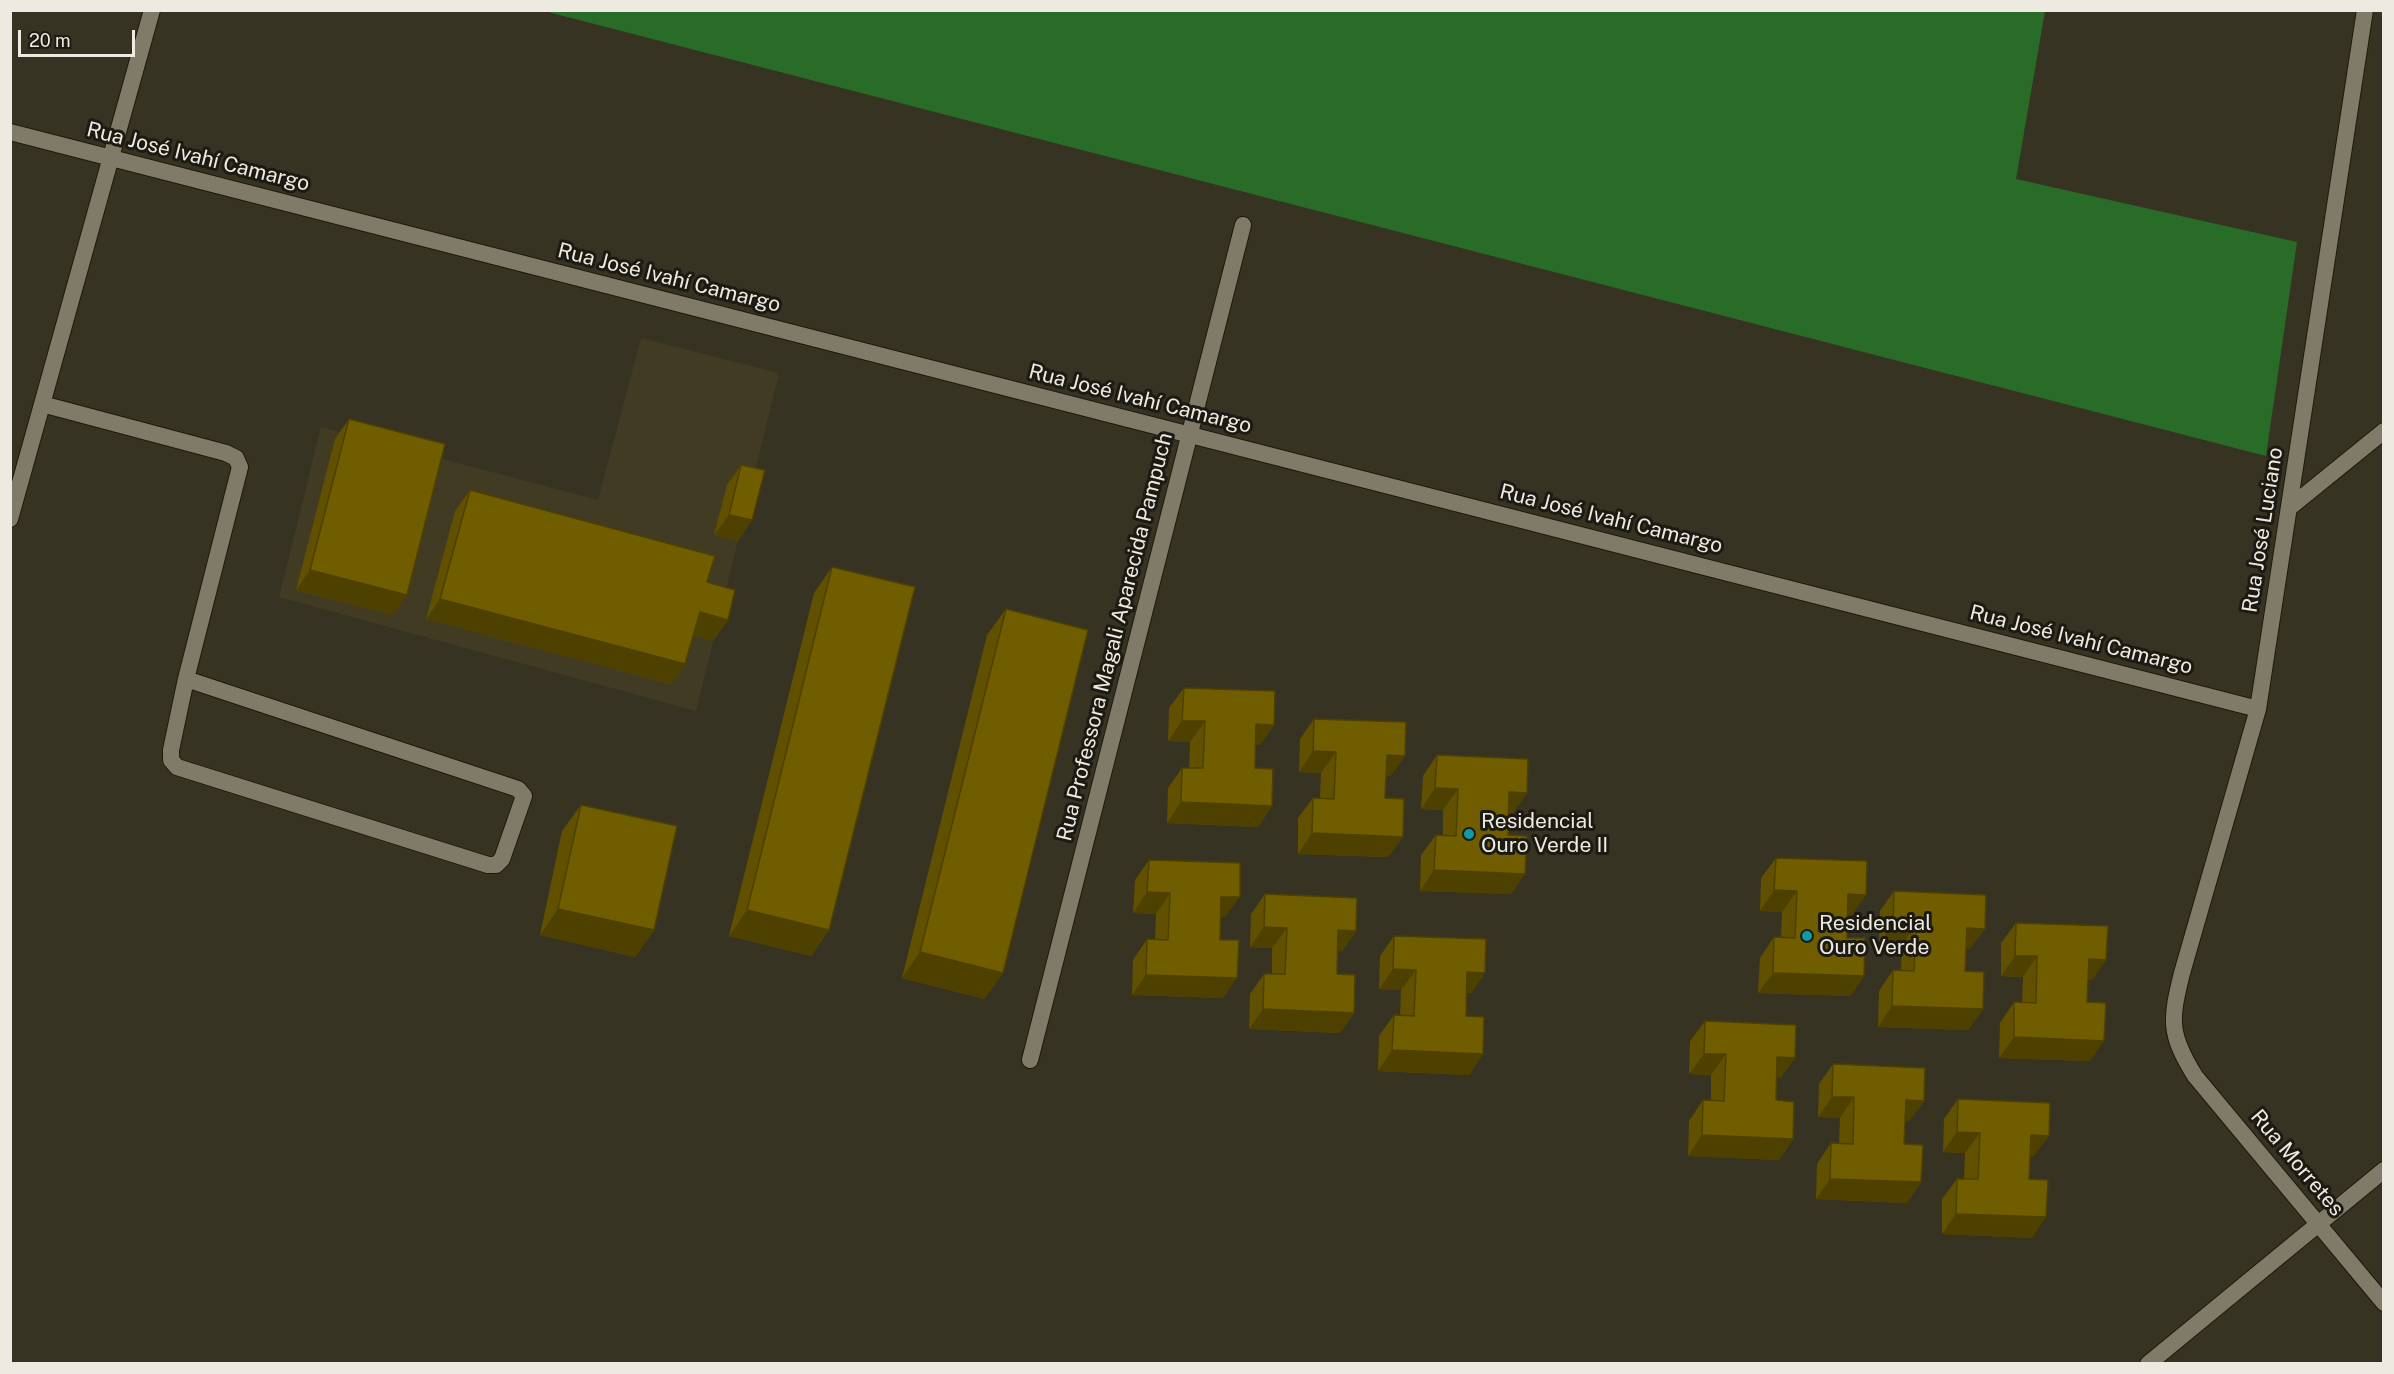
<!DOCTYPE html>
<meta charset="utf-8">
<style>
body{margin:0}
#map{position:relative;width:2394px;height:1374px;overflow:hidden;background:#373322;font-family:"Public Sans",sans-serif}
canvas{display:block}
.frame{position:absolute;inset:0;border:12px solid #edebe1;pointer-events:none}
.scale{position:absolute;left:18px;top:30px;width:117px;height:27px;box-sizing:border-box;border:3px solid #edebe1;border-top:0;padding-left:8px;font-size:18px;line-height:21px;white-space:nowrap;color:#edebe1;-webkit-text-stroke:4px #1c1a13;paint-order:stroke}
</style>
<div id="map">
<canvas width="2394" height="1374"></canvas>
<div class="frame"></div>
<div class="scale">20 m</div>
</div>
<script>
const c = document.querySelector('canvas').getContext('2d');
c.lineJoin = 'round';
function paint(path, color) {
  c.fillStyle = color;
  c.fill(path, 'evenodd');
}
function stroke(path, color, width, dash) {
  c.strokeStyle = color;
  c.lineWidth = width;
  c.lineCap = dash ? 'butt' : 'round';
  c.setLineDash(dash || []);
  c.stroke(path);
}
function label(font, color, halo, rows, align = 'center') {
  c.font = font + ' "Public Sans",sans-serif';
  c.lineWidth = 6;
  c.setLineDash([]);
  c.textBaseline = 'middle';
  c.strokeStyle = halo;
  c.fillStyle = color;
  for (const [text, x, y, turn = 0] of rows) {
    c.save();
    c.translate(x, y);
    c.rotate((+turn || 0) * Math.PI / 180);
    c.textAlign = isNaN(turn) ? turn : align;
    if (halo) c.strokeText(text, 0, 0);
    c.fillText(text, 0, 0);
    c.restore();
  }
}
paint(new Path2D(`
 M 641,338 L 779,373 L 696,711 L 279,597 L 321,427 L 598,500 Z`), '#413b24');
paint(new Path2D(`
 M 544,11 L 2045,11 L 2016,179 L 2297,242 L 2266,456 Z`), '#286c28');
const minor = new Path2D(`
 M 2365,10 L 2258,709 L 2182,973 C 2170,1021 2169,1034 2195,1076 L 2384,1303
 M 10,132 L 2258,709
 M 42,404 L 226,453 L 236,458 L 240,467 L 186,679 L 171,750 L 171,760 L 177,767 L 488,865 L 496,865 L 502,859 L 524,796 L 518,789 L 186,679
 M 2289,508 L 2384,431
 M 10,519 L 152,10
 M 1030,1060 L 1243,225
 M 2148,1364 L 2384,1170`);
stroke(minor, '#1e1a0b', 18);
stroke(minor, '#807b69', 16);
paint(new Path2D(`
 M 349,419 L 393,615 L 296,590 L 335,439 Z
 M 741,465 L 752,520 L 738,541 L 714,535 L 727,485 Z
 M 470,490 L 728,620 L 713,641 L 694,635 L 685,664 L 671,684 L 426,619 L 455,511 Z
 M 832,567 L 829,930 L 811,956 L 729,936 L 814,593 Z
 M 1006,609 L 1003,973 L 984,999 L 902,978 L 987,635 Z
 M 1184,688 L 1274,725 L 1260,745 L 1256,745 L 1255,768 L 1272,806 L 1258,827 L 1167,823 L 1168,788 L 1182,768 L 1189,768 L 1190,742 L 1168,741 L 1169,708 Z
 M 1314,719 L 1405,756 L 1390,776 L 1386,776 L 1385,798 L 1403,837 L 1388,857 L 1298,854 L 1298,818 L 1313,798 L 1320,798 L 1321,773 L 1299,772 L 1300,739 Z
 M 1437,755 L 1527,793 L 1513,813 L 1509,813 L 1508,835 L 1511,894 L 1420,891 L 1421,855 L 1436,835 L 1443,835 L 1443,810 L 1421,809 L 1423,776 Z
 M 581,805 L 654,930 L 635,957 L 540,935 L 562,831 Z
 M 1776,858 L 1852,915 L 1847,915 L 1847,938 L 1864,976 L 1850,996 L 1758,993 L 1760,958 L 1774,937 L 1781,937 L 1782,912 L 1760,911 L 1761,878 Z
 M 1149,860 L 1225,917 L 1221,917 L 1220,940 L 1223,998 L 1132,995 L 1133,960 L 1147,939 L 1155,939 L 1156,914 L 1133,913 L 1135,880 Z
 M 1894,891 L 1970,949 L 1966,949 L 1965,971 L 1983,1009 L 1968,1030 L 1878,1027 L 1879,991 L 1893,970 L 1901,971 L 1902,945 L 1879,944 L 1880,911 Z
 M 1265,894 L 1356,931 L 1342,951 L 1338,951 L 1337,974 L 1354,1013 L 1340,1033 L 1249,1029 L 1250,994 L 1264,974 L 1272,974 L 1272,948 L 1250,947 L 1251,914 Z
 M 2016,923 L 2092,980 L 2088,980 L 2087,1002 L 2090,1061 L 1999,1058 L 2000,1023 L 2014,1002 L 2022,1003 L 2023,977 L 2001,976 L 2001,943 Z
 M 1394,936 L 1485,973 L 1471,993 L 1467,993 L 1466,1016 L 1483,1054 L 1469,1075 L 1378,1071 L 1379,1036 L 1394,1015 L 1400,1016 L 1401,990 L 1379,989 L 1380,956 Z
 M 1705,1021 L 1781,1078 L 1777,1078 L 1776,1100 L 1793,1139 L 1779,1160 L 1688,1156 L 1689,1121 L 1703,1100 L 1711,1101 L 1711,1075 L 1689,1074 L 1690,1041 Z
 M 1833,1064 L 1924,1101 L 1909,1121 L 1905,1121 L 1904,1144 L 1921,1182 L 1907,1203 L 1816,1199 L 1817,1164 L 1831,1143 L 1839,1144 L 1840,1118 L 1818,1117 L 1819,1084 Z
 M 1958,1099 L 2034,1156 L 2030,1156 L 2029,1179 L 2032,1238 L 1942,1234 L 1942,1199 L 1957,1179 L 1964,1179 L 1965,1153 L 1943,1152 L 1944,1119 Z`), '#605000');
paint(new Path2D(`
 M 729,515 L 752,520 L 738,541 L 714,535 Z
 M 310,570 L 407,595 L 393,615 L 296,590 Z
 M 440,599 L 685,664 L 671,684 L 426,619 Z
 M 700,612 L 728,620 L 713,641 L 685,632 Z
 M 1182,721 L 1205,721 L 1190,742 L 1168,741 Z
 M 1256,724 L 1274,725 L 1260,745 L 1242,745 Z
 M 1313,751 L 1336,752 L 1321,773 L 1299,772 Z
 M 1387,755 L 1405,756 L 1390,776 L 1373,775 Z
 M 1435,788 L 1458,789 L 1443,810 L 1421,809 Z
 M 1509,792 L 1527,793 L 1513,813 L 1495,813 Z
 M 1181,802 L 1272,806 L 1258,827 L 1167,823 Z
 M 1312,833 L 1403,837 L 1388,857 L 1298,854 Z
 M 1434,870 L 1525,874 L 1511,894 L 1420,891 Z
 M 1774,890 L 1797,891 L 1782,912 L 1760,911 Z
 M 1147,892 L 1170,893 L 1156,914 L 1133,913 Z
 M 1848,894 L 1866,895 L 1852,915 L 1834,915 Z
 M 1221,897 L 1240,897 L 1225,917 L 1207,917 Z
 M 558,909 L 654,930 L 635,957 L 540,935 Z
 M 747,910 L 829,930 L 811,956 L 729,936 Z
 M 1893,924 L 1916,925 L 1902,945 L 1879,944 Z
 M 1264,927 L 1287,928 L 1272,948 L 1250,947 Z
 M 1967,928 L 1985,929 L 1970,949 L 1953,948 Z
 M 1338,930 L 1356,931 L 1342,951 L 1324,951 Z
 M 920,952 L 1003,973 L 984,999 L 902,978 Z
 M 2015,956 L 2037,956 L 2023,977 L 2001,976 Z
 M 2089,959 L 2106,960 L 2092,980 L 2074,979 Z
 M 1393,969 L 1416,970 L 1401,990 L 1379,989 Z
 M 1467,972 L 1485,973 L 1471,993 L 1453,993 Z
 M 1773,973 L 1864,976 L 1850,996 L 1758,993 Z
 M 1146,975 L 1237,978 L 1223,998 L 1132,995 Z
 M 1892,1006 L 1983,1009 L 1968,1030 L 1878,1027 Z
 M 1263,1009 L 1354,1013 L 1340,1033 L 1249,1029 Z
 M 2014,1037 L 2104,1041 L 2090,1061 L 1999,1058 Z
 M 1392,1050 L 1483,1054 L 1469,1075 L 1378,1071 Z
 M 1704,1054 L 1726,1054 L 1711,1075 L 1689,1074 Z
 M 1777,1057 L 1795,1058 L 1781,1078 L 1763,1078 Z
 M 1832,1097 L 1854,1097 L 1840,1118 L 1818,1117 Z
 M 1906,1100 L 1924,1101 L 1909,1121 L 1891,1121 Z
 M 1957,1132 L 1980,1133 L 1965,1153 L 1943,1152 Z
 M 1702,1135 L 1793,1139 L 1779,1160 L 1688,1156 Z
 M 2031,1135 L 2049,1136 L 2034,1156 L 2016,1156 Z
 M 1830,1179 L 1921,1182 L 1907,1203 L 1816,1199 Z
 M 1956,1214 L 2046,1217 L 2032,1238 L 1942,1234 Z`), '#4e4100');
const building = new Path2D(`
 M 349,419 L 445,444 L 407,595 L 310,570 Z
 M 741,465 L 765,470 L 752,520 L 729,515 Z
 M 470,490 L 715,556 L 707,582 L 735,590 L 728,620 L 700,612 L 685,664 L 440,599 Z
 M 832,567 L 915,587 L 829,930 L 747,910 Z
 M 1006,609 L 1088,630 L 1003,973 L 920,952 Z
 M 1184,688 L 1275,691 L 1274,725 L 1256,724 L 1255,768 L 1273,769 L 1272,806 L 1181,802 L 1182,768 L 1203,768 L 1205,721 L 1182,721 Z
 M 1314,719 L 1406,722 L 1405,756 L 1387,755 L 1385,798 L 1404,799 L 1403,837 L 1312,833 L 1313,798 L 1334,799 L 1336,752 L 1313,751 Z
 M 1437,755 L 1528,759 L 1527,793 L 1509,792 L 1508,835 L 1527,836 L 1525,874 L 1434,870 L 1436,835 L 1456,836 L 1458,789 L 1435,788 Z
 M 581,805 L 677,826 L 654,930 L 558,909 Z
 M 1776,858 L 1867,861 L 1866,895 L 1848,894 L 1847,938 L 1865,938 L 1864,976 L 1773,973 L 1774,937 L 1795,938 L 1797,891 L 1774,890 Z
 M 1149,860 L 1240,863 L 1240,897 L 1221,897 L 1220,940 L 1239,940 L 1237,978 L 1146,975 L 1147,939 L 1168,940 L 1170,893 L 1147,892 Z
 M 1894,891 L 1986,895 L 1985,929 L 1967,928 L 1965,971 L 1984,972 L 1983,1009 L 1892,1006 L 1893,970 L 1914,971 L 1916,925 L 1893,924 Z
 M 1265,894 L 1357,898 L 1356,931 L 1338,930 L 1337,974 L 1355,975 L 1354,1013 L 1263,1009 L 1264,974 L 1285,974 L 1287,928 L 1264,927 Z
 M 2016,923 L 2108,926 L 2106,960 L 2089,959 L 2087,1002 L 2106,1003 L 2104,1041 L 2014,1037 L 2014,1002 L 2036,1003 L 2037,956 L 2015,956 Z
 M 1394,936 L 1486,939 L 1485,973 L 1467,972 L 1466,1016 L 1484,1017 L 1483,1054 L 1392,1050 L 1394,1015 L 1414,1016 L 1416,970 L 1393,969 Z
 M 1705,1021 L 1796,1025 L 1795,1058 L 1777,1057 L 1776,1100 L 1794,1102 L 1793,1139 L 1702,1135 L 1703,1100 L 1724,1101 L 1726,1054 L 1704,1054 Z
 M 1833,1064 L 1925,1068 L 1924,1101 L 1906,1100 L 1904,1144 L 1923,1145 L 1921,1182 L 1830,1179 L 1831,1143 L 1853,1144 L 1854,1097 L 1832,1097 Z
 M 1958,1099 L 2050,1103 L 2049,1136 L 2031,1135 L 2029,1179 L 2048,1180 L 2046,1217 L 1956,1214 L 1957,1179 L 1978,1179 L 1980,1133 L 1957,1132 Z`);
paint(building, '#705d00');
stroke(building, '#4e4100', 1.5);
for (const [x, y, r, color] of [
 [1469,834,6,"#0f9aa8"],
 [1807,936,6,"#0f9aa8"]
]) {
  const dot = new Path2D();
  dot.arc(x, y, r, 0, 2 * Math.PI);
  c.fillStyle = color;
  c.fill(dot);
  stroke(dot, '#1c1a13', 2);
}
label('21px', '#edebe1', '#1c1a13', [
 ["Rua José Ivahí Camargo",198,157,14],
 ["Rua José Ivahí Camargo",669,278,14],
 ["Rua José Ivahí Camargo",1140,399,14],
 ["Rua José Ivahí Camargo",1611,519,14],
 ["Rua José Luciano",2263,530,-81],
 ["Rua Professora Magali Aparecida Pampuch",1115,637,-76],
 ["Rua José Ivahí Camargo",2081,640,14],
 ["Rua Morretes",2297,1163,50]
]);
label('21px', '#edebe1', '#1c1a13', [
 ["Residencial",1481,822],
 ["Ouro Verde II",1481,846],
 ["Residencial",1819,924],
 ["Ouro Verde",1819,948]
], 'left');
</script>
